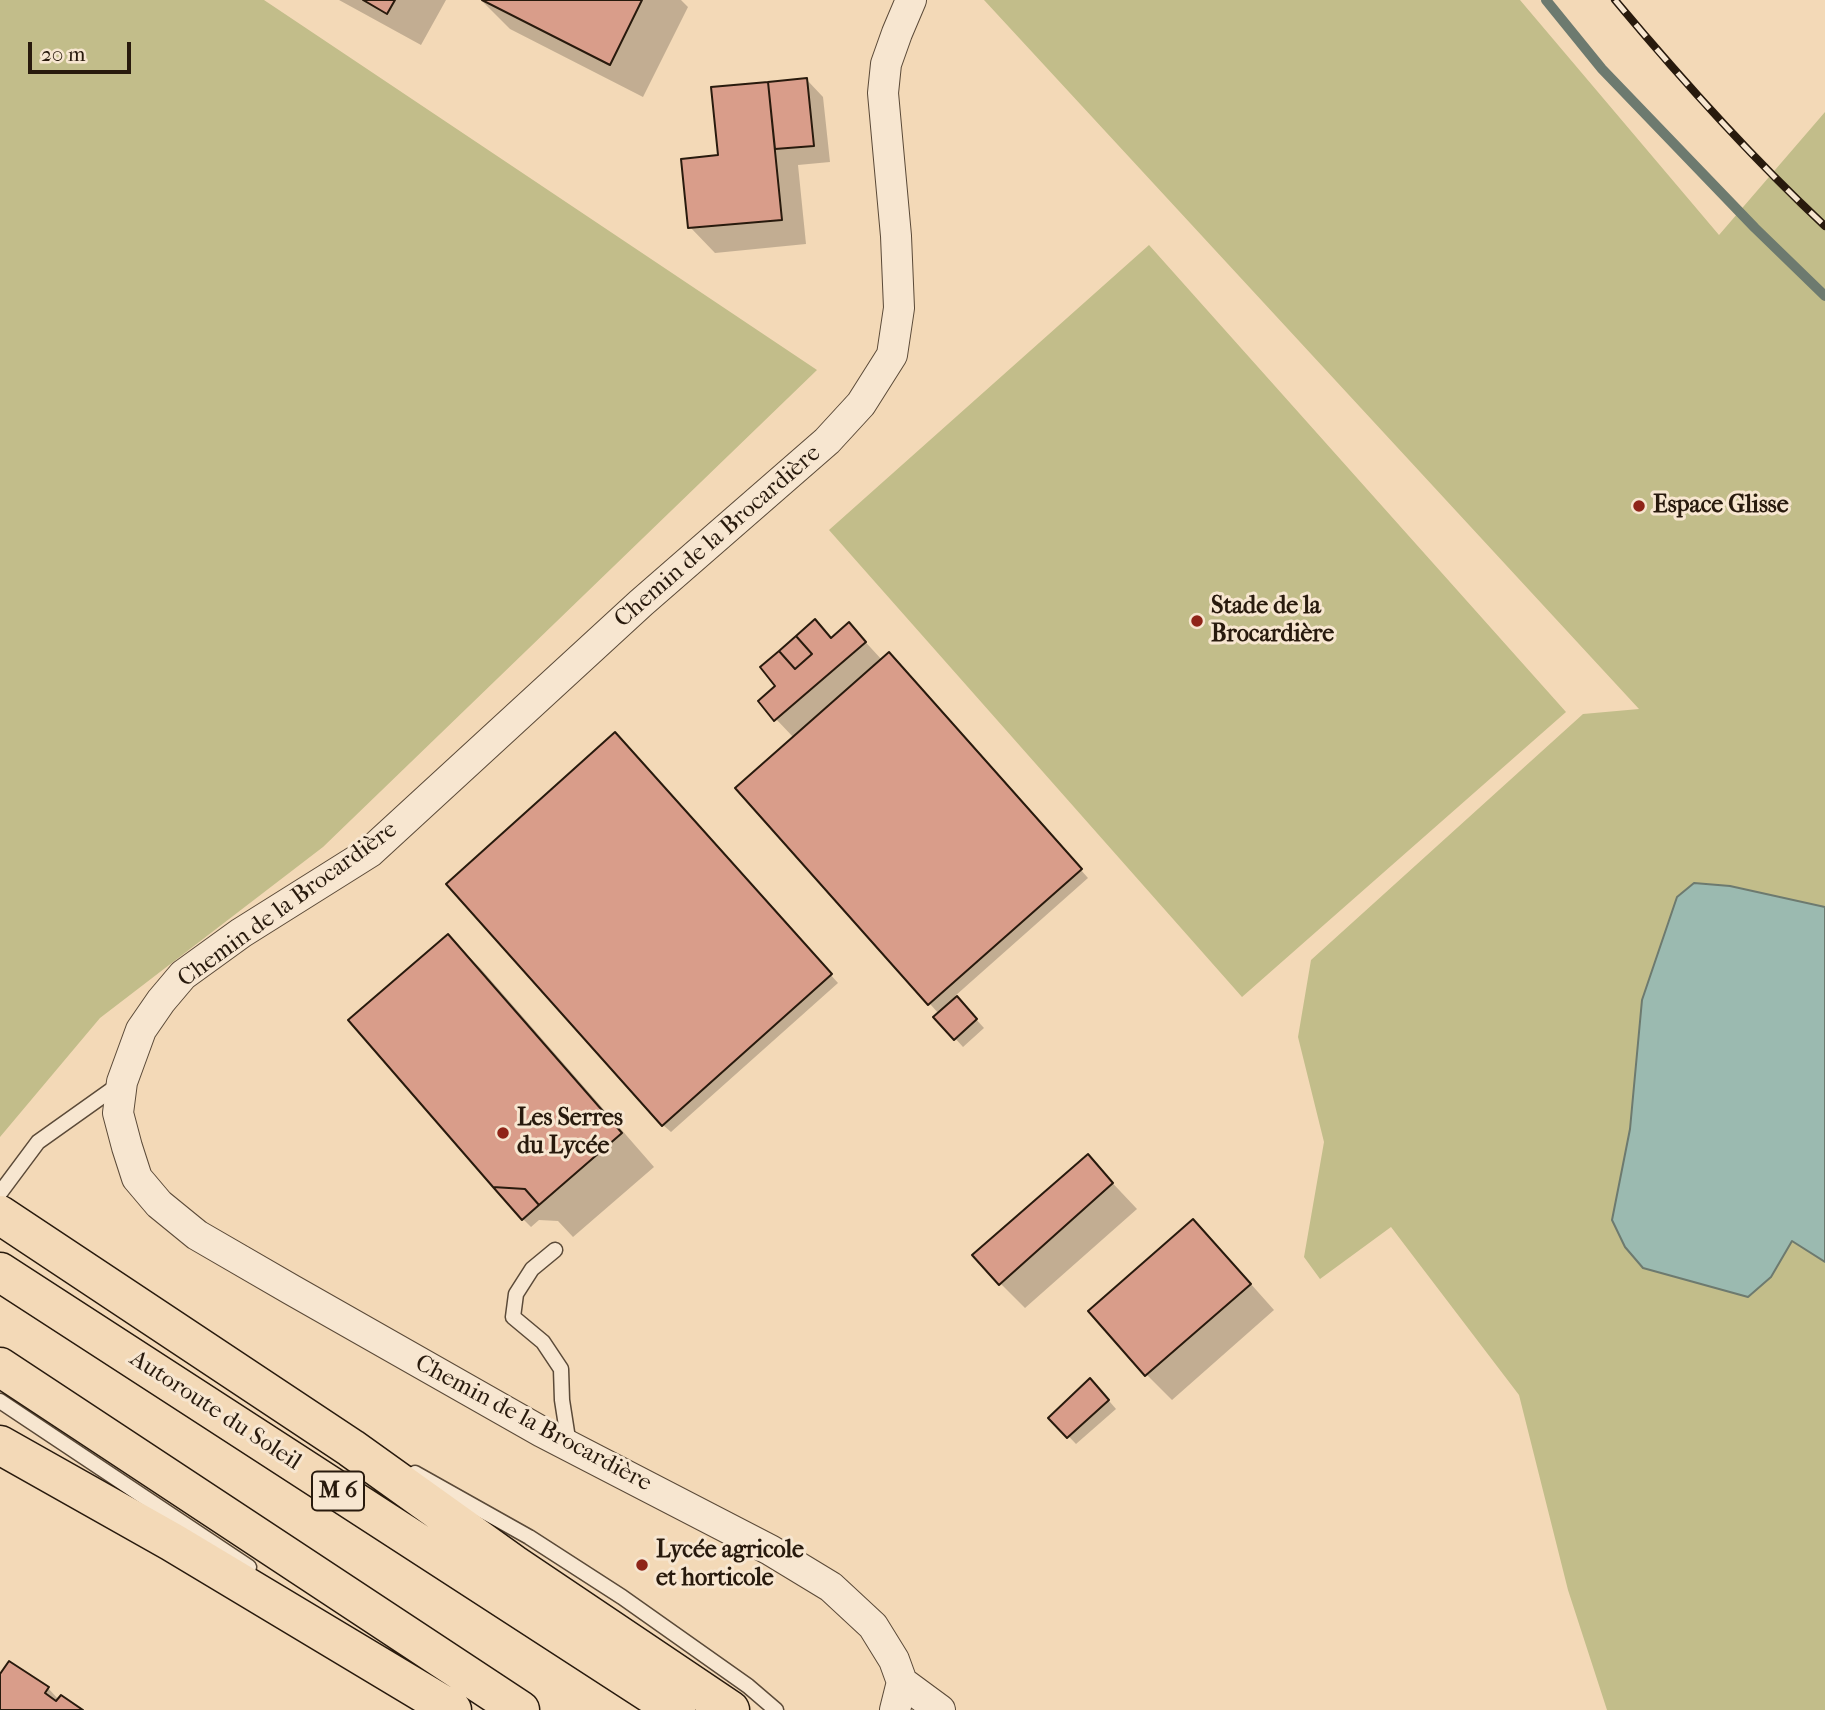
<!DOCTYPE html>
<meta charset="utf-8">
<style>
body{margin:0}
#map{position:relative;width:1825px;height:1710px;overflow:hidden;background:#f3d9b7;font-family:"IM FELL French Canon",serif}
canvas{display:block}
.scale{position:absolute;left:28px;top:42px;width:103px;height:32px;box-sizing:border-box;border:4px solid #281a0d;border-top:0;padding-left:9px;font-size:21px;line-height:24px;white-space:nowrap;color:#281a0d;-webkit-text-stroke:5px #f7e6d0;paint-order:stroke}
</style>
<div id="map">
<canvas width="1825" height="1710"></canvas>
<div class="scale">20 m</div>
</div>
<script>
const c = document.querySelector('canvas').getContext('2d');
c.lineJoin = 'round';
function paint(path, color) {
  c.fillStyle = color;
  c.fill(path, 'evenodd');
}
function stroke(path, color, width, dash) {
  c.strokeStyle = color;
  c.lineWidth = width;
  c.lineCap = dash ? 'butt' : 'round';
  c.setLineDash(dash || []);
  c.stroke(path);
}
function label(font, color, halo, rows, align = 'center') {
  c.font = font + ' "IM FELL French Canon",serif';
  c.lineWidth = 6;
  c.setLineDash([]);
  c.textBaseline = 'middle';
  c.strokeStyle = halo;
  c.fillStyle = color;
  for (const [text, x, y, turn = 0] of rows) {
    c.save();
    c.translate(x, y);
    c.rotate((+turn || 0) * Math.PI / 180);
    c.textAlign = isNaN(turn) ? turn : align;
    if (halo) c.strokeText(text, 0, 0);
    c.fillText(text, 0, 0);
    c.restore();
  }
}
paint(new Path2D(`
 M 0,0 L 264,0 L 817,370 L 323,847 L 100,1018 L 0,1137 Z
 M 984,0 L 1520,0 L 1719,235 L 1825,112 L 1825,1710 L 1607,1710 L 1568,1590 L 1519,1395 L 1391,1227 L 1320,1279 L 1304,1257 L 1324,1142 L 1298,1037 L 1311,960 L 1583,714 L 1639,709 Z
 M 1149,245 L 1566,712 L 1242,997 L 829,530 Z`), '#c2bd8a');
const water = new Path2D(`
 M 1694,883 L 1730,886 L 1825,907 L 1825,1262 L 1792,1241 L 1771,1277 L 1748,1297 L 1643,1268 L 1625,1247 L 1612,1220 L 1630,1129 L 1642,1000 L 1677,897 Z`);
paint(water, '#9bbab0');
stroke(water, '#6d7a6f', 2);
paint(new Path2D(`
 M 339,0 L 446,0 L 421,45 Z
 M 481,0 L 681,0 L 688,7 L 643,97 L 510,29 Z
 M 807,80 L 823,97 L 830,162 L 798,165 L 806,244 L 715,253 L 690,227 L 720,157 L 713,89 Z
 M 815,622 L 832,639 L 849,624 L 882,660 L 897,662 L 1088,878 L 955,996 L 984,1028 L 963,1047 L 936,1017 L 939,1014 L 738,788 L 794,738 L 776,719 L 778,686 Z
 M 623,743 L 838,983 L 671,1132 L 663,1125 Z
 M 448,936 L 481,969 L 654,1167 L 573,1237 L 558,1221 L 539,1220 L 531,1227 L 523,1219 Z
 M 1087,1156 L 1137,1209 L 1025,1308 L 1000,1283 Z
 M 1193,1222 L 1218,1247 L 1274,1310 L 1172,1400 L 1147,1375 L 1091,1312 Z
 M 1098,1388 L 1116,1409 L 1076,1444 L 1051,1418 Z
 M 0,1678 L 48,1688 L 59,1700 L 80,1710 L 0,1710 Z`), '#0003');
stroke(new Path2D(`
 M 1546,0 L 1602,69 L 1755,228 L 1825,296`), '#6d7a6f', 10);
const building = new Path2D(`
 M 363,0 L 395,0 L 387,14 Z
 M 482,0 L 642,0 L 610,65 Z
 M 807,78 L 814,146 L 775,149 L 768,82 Z
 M 768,82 L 782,220 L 688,228 L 681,159 L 718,155 L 711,87 Z
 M 815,619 L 831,638 L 849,622 L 866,642 L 774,721 L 758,701 L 775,686 L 760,667 L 779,651 L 795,669 L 812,654 L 796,636 Z
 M 796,636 L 812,654 L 795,669 L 779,651 Z
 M 889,652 L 1082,869 L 928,1005 L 735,788 Z
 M 615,732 L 832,974 L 662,1126 L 446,884 Z
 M 448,934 L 622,1133 L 539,1205 L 525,1189 L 493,1187 L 348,1020 Z
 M 957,996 L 977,1019 L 954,1040 L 933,1017 Z
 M 1088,1154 L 1113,1183 L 999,1285 L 972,1255 Z
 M 493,1187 L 525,1189 L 539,1205 L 522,1220 Z
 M 1193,1219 L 1251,1284 L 1145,1376 L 1088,1311 Z
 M 1090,1378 L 1109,1400 L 1067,1438 L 1048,1418 Z
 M 9,1661 L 49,1687 L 45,1693 L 56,1701 L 61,1695 L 83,1710 L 0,1710 L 0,1674 Z`);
paint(building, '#d99d8a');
stroke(building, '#281a0d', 2);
const lane = new Path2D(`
 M 0,1193 L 38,1142 L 121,1083
 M 555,1250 L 532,1269 L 516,1294 L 513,1317 L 543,1342 L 561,1369 L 562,1400 L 569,1445
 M 0,1401 L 249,1567
 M 415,1473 L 529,1537 L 622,1597 L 748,1686 L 776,1710`);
const street = new Path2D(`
 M 902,1682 L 940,1710
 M 895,1710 L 902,1682 L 894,1660 L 873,1626 L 831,1587 L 770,1550 L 542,1432 L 292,1290 L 197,1235 L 159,1204 L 137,1178 L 127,1147 L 118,1113 L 122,1082 L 141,1030 L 161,1001 L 183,975 L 241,933 L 370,852 L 641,603 L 827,441 L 861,404 L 892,355 L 899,308 L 896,236 L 883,93 L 886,64 L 897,33 L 911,0`);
const highway = new Path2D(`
 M 0,1215 L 351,1448 L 513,1564 L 730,1710
 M 0,1272 L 676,1710
 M 0,1367 L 520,1710
 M 0,1445 L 172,1542 L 452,1710`);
stroke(lane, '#5b4a38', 17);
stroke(street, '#5b4a38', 32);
stroke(highway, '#281a0d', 41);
stroke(lane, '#f7e6d0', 14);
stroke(street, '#f7e6d0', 30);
stroke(highway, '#f3d9b7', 38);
const rail = new Path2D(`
 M 1615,0 C 1681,79 1750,156 1825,226`);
stroke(rail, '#281a0d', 8);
stroke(rail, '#f7e6d0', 5, [16]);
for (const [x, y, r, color] of [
 [1639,506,7,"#8f2418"],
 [1197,621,7,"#8f2418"],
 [503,1133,7,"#8f2418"],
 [642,1565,7,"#8f2418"]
]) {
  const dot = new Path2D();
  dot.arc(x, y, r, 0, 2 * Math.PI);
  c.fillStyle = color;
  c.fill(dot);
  stroke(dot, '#f7e6d0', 2.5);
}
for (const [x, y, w] of [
 [338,1491,52]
]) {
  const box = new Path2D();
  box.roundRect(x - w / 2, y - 19.5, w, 39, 5);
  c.fillStyle = '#f7e6d0';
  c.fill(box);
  stroke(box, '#281a0d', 2);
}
label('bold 23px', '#281a0d', null, [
 ["M 6",338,1491]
]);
label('bold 24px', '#281a0d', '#f7e6d0', [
 ["Espace Glisse",1653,506],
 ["Stade de la",1211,607],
 ["Brocardière",1211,635],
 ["Les Serres",517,1119],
 ["du Lycée",517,1147],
 ["Lycée agricole",656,1551],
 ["et horticole",656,1579]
], 'left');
label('24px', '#281a0d', '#f7e6d0', [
 ["Chemin de la Brocardière",718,537,-41],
 ["Chemin de la Brocardière",288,905,-36],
 ["Autoroute du Soleil",215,1411,33],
 ["Chemin de la Brocardière",533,1424,28]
]);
</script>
